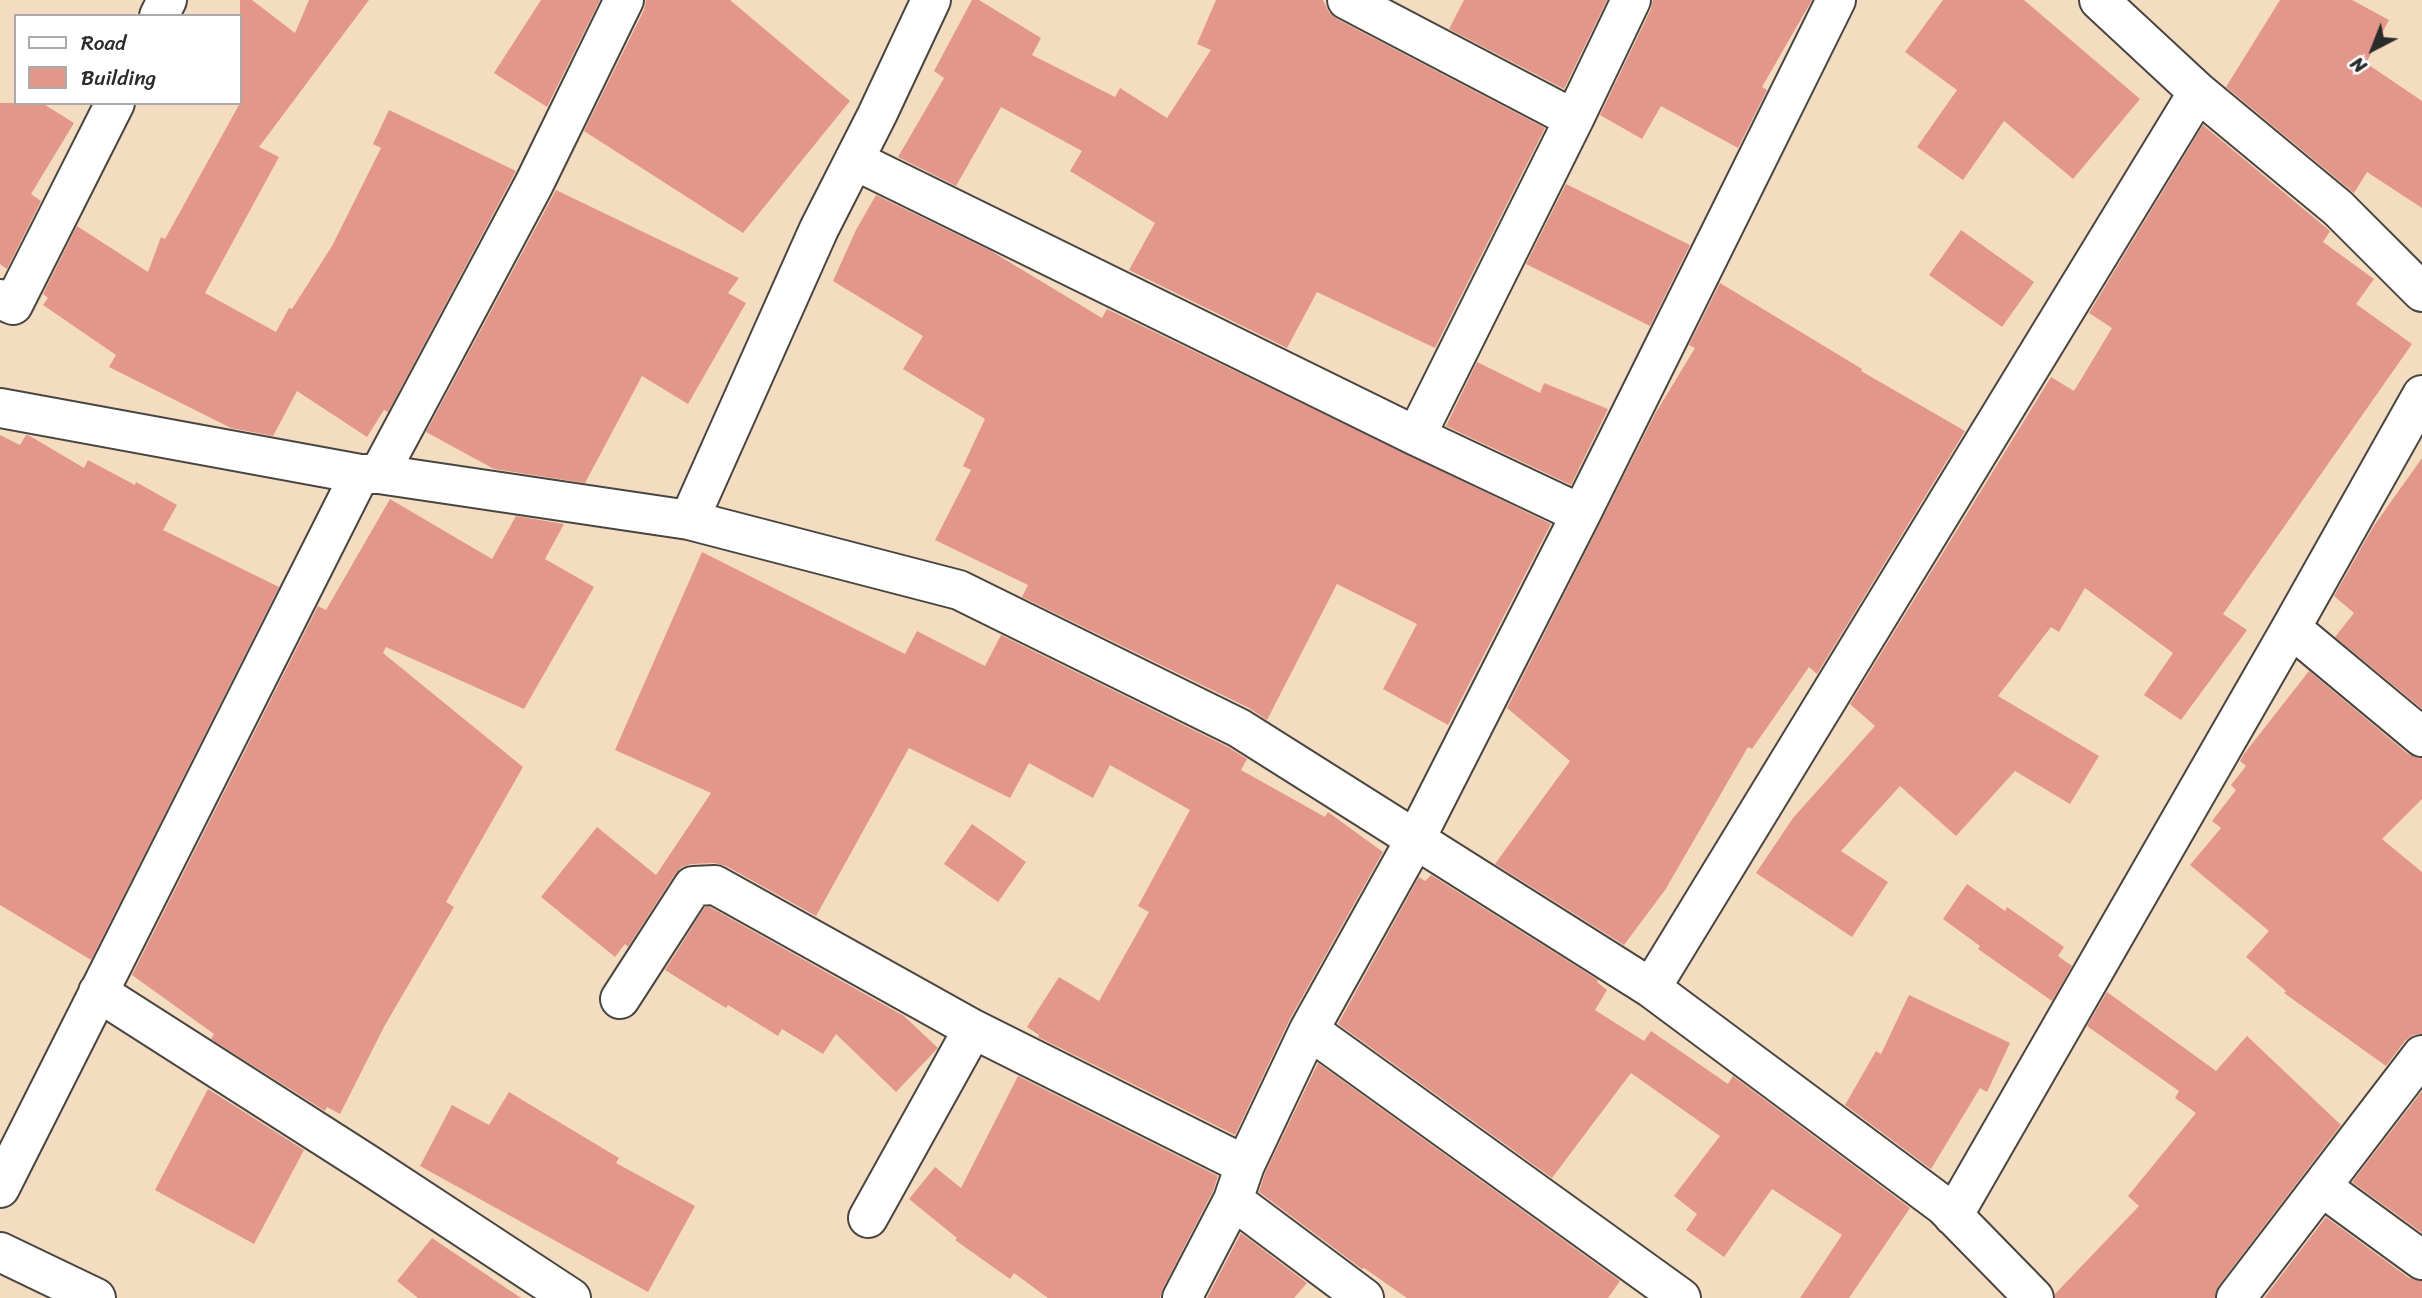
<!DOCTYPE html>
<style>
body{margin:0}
#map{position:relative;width:2422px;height:1298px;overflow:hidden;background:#f4dcc0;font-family:Sriracha,sans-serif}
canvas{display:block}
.legend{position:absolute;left:14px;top:14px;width:228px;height:91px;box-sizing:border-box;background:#fff;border:2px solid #aaa;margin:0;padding:9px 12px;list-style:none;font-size:21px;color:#2b2b2b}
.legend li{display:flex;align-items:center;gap:14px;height:35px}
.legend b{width:35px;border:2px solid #aaa}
.north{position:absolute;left:2338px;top:14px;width:70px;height:70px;-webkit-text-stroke:5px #fff;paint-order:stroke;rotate:222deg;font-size:19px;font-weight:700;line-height:28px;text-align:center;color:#2b2b2b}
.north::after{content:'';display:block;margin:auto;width:24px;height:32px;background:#2b2b2b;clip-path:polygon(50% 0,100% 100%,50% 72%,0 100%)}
</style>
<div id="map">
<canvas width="2422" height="1298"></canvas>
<ul class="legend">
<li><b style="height:9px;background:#fff"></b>Road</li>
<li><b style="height:19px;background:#e3978b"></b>Building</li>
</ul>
<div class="north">N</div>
</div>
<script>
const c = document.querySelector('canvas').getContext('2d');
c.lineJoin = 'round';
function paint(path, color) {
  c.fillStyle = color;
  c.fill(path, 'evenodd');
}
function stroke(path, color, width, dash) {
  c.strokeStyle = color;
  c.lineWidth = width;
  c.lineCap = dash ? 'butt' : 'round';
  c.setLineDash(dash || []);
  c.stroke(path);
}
paint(new Path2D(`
 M 240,0 L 252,0 L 295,33 L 309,0 L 369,0 L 259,147 L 279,157 L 205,293 L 276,332 L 289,308 L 292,309 L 332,246 L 381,148 L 373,144 L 389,110 L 516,171 L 388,412 L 384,410 L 367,437 L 297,391 L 273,436 L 231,428 L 109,367 L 116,355 L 43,305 L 48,298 L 43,294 L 77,226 L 148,272 L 161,237 L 165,239 L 240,103 Z
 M 541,0 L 600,0 L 547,107 L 494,73 Z
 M 646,0 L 730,0 L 850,101 L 743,233 L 584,131 L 644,10 Z
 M 972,0 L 979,0 L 1041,38 L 1032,55 L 1115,97 L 1120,88 L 1167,118 L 1211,50 L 1197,44 L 1216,0 L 1323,0 L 1329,12 L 1337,19 L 1545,128 L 1435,348 L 1317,292 L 1287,348 L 1129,270 L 1155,223 L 1070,171 L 1082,151 L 1001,107 L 956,186 L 898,157 L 944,78 L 934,71 Z
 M 1464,0 L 1607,0 L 1564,89 L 1449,29 Z
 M 1653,0 L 1812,0 L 1762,87 L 1767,90 L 1738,148 L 1661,106 L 1642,139 L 1600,115 L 1651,9 Z
 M 1943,0 L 2024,0 L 2140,99 L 2073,179 L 2004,121 L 1963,180 L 1917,147 L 1957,90 L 1905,52 Z
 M 2280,0 L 2352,0 L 2389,20 L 2366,63 L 2422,101 L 2422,208 L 2367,172 L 2354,193 L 2226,87 Z
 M 0,103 L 42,103 L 74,123 L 31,194 L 41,201 L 7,269 L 0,264 Z
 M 2203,125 L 2330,231 L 2323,242 L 2374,279 L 2356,304 L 2412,344 L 2223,614 L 2247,630 L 2181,720 L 2144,695 L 2173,653 L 2085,588 L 2059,632 L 2051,627 L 1998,696 L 2099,756 L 2070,804 L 2015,771 L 1956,836 L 1900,786 L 1841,851 L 1888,882 L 1852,937 L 1756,873 L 1793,818 L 1875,726 L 1850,704 L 2051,377 L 2074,391 L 2112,328 L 2089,313 Z
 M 1566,184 L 1690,245 L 1650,326 L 1526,264 Z
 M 556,190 L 739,278 L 728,293 L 746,303 L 688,404 L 642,376 L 585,483 L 494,469 L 426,432 Z
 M 876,195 L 991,251 L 1102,318 L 1107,309 L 1551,524 L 1448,725 L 1383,689 L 1417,624 L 1337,584 L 1267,720 L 1249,708 L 1022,597 L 1028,585 L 935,540 L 971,470 L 963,466 L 985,419 L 903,369 L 923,336 L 833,281 L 856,230 Z
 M 1961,230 L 2034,282 L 2002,327 L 1929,275 Z
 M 1720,283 L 1862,369 L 1861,371 L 1965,431 L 1817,674 L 1809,667 L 1752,749 L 1748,747 L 1665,890 L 1624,945 L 1495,864 L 1570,761 L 1507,708 L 1655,414 L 1695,348 L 1689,345 Z
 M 1477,362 L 1540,393 L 1544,383 L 1608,409 L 1571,485 L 1446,426 Z
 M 0,435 L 20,445 L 26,435 L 30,436 L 84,468 L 88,460 L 135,485 L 136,482 L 177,505 L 163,530 L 279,587 L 91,960 L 0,905 Z
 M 2422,458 L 2422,709 L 2335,637 L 2354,613 L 2334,596 L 2373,527 Z
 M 390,499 L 492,559 L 516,516 L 564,524 L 545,559 L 594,587 L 524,709 L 386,647 L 383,653 L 523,767 L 446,902 L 454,907 L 385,1025 L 340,1114 L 327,1107 L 325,1111 L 211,1039 L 214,1034 L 132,975 L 318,606 L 326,610 Z
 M 702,552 L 905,654 L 917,631 L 985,666 L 1001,635 L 1228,747 L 1247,759 L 1241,770 L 1325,817 L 1328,812 L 1383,852 L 1290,1019 L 1235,1135 L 1038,1037 L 1039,1035 L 1027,1027 L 1059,977 L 1099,1001 L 1149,912 L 1138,906 L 1190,810 L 1110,765 L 1093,798 L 1029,763 L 1010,798 L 909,748 L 816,916 L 726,866 L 714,863 L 691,864 L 682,867 L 675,874 L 628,947 L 625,944 L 615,957 L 541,897 L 597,827 L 656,875 L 711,793 L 615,750 Z
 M 2309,671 L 2408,754 L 2422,758 L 2422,799 L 2382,839 L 2422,872 L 2422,1034 L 2413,1035 L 2405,1041 L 2386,1066 L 2284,993 L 2286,991 L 2246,957 L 2269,931 L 2190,865 L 2221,828 L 2212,821 L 2236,790 L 2231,785 L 2246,766 L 2240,761 L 2244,754 Z
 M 972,824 L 1026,862 L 998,902 L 944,864 Z
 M 1431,875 L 1598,980 L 1597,982 L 1607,990 L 1595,1010 L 1644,1041 L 1651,1031 L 1728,1084 L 1733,1076 L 1910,1208 L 1849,1298 L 1800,1298 L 1842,1235 L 1772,1189 L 1724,1257 L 1686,1230 L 1697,1214 L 1674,1196 L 1720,1136 L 1631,1073 L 1552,1178 L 1338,1024 L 1419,877 L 1425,881 Z
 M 1967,884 L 2005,911 L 2007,907 L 2064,947 L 2058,956 L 2072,966 L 2052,1001 L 1978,949 L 1980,946 L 1943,919 Z
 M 705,907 L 710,907 L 904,1016 L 938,1048 L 936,1050 L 896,1092 L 836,1034 L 823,1054 L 782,1029 L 778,1036 L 728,1005 L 726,1008 L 665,970 Z
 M 2107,992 L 2216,1071 L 2247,1036 L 2341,1125 L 2219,1285 L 2215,1298 L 2055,1298 L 2055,1294 L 2139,1206 L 2128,1196 L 2196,1113 L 2175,1098 L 2179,1091 L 2087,1026 Z
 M 1909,995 L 2010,1043 L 1987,1092 L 1980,1088 L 1931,1169 L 1845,1105 L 1876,1051 L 1881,1054 Z
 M 1318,1063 L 1620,1281 L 1608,1298 L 1407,1298 L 1364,1268 L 1362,1269 L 1259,1192 L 1265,1173 Z
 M 1018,1076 L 1218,1176 L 1213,1191 L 1163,1288 L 1160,1298 L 1048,1298 L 1014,1273 L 1010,1279 L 955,1240 L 957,1238 L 909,1199 L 935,1167 L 961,1188 Z
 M 208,1089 L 304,1150 L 254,1244 L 155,1190 Z
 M 2422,1091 L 2422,1233 L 2352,1182 Z
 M 509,1092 L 619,1158 L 616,1163 L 695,1206 L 648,1292 L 420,1166 L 452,1105 L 489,1125 Z
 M 2326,1217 L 2409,1278 L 2422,1281 L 2422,1298 L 2264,1298 Z
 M 1241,1233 L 1307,1283 L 1294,1298 L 1207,1298 Z
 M 432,1238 L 521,1298 L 418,1298 L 397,1281 Z`), '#e3978b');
const street = new Path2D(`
 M 1347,0 L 1574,119 L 1631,0
 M 2099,0 L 2198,92 L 2338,208 L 2422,292
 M 159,16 L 167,0
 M 854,160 L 1416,436 L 1581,514
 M 0,299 L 13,305 L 115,103
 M 0,408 L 360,474 L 379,474 L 689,520 L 959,590 L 1239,728 L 1651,988 L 1944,1206 L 2034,1298
 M 1416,436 L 1574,119
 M 379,474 L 534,184 L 624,0
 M 689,520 L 819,229 L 877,115 L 931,0
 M 2291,628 L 2422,737
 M 1651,988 L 2198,92
 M 98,992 L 367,1164 L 571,1298
 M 620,999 L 693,886 L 715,885 L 973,1029 L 1245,1165
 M 1309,1030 L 1681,1298
 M 2322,1187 L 2422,1260
 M 0,1188 L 360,474
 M 1233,1200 L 1364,1298
 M 1953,1216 L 2291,628 L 2422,395
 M 868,1218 L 973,1029
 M 0,1252 L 96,1298
 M 1182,1298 L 1233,1200 L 1245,1165 L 1309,1030 L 1416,838 L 1581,514 L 1836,0
 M 2236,1298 L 2422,1055`);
stroke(street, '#494641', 42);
stroke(street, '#fff', 38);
</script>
